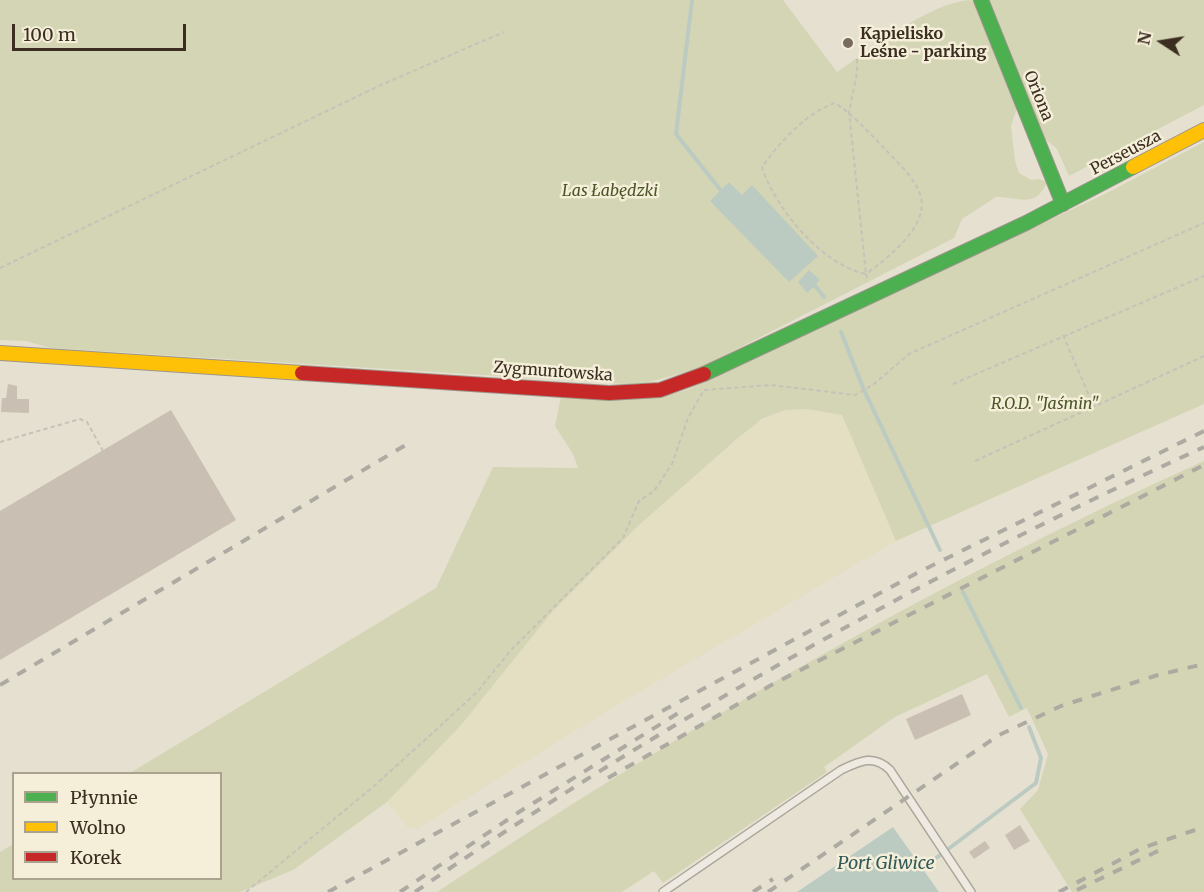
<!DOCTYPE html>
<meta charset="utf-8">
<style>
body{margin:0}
#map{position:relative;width:1204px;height:892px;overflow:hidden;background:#e6e0d1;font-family:Merriweather,serif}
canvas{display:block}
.legend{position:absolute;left:12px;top:772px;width:210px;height:108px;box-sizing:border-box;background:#f5eed9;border:2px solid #aba18f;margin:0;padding:8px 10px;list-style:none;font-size:18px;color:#3b2e21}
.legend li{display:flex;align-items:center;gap:12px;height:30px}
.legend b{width:30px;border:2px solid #aba18f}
.north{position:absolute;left:1132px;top:12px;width:60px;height:60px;-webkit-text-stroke:4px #f5eed9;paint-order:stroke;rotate:282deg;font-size:16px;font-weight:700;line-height:24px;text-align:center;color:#3b2e21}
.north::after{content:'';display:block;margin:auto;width:21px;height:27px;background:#3b2e21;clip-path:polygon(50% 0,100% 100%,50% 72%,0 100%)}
.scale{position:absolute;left:12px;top:24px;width:174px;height:27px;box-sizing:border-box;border:3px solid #3b2e21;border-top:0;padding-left:8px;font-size:18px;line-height:21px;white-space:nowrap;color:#3b2e21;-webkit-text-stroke:4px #f5eed9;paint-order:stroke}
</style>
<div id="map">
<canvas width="1204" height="892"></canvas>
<ul class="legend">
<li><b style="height:8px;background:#4caf50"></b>Płynnie</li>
<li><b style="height:8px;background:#ffc107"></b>Wolno</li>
<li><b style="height:8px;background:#c62828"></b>Korek</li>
</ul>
<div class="north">N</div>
<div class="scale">100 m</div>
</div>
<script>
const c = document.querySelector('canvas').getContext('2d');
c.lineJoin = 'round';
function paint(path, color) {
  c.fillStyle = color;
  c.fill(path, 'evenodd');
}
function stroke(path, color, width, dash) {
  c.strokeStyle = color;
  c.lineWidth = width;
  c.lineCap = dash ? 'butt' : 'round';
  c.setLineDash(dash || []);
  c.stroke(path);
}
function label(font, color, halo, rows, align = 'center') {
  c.font = font + ' Merriweather,serif';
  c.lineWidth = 5;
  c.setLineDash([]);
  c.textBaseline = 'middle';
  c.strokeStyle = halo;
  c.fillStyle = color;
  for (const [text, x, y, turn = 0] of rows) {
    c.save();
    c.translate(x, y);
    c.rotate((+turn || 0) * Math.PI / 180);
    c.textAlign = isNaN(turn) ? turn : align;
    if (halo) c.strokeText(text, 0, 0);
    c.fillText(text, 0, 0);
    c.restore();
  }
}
paint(new Path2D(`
 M 806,409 L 842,415 L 896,541 L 617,705 L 417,829 L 408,828 L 387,802 L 462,724 L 552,612 L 638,526 L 755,424 L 785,410 Z`), '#e4dec3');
paint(new Path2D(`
 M 0,0 L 783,0 L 837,72 C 871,49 933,0 973,0 L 1017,108 L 1011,126 L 1015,161 L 1019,173 L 1031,180 L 1039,179 L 1047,182 C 1036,210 1016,196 996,197 L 962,219 L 954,238 L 698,369 L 645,383 L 626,384 L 51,348 L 26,341 L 0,340 Z
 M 988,0 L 1204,0 L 1204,105 L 1069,176 L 1057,149 L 1045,139 Z
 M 1204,142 L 1204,404 L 896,541 L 842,415 L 806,409 L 785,410 L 762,419 L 738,438 L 638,526 L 552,612 L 462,724 L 387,802 L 293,870 L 240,892 L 0,892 L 0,852 L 13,844 L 14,878 L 220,878 L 220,774 L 130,773 L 436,588 L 493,467 L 578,468 L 573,454 L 555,426 L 561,396 L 660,397 L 687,390 L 1105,194 Z
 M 1204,461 L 1204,892 L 1072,892 L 1020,809 L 1038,790 L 1048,754 L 1027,708 L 1009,717 L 987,674 L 895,717 L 824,767 L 827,772 L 663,883 L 654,871 L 622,892 L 437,892 C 682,729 935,582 1204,461 Z`), '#d4d5b4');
paint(new Path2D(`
 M 729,182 L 742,195 L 752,185 L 818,256 L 789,282 L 710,201 Z
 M 809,270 L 820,280 L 807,293 L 798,282 Z
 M 893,827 L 939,892 L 797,892 Z`), '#bccbc2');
stroke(new Path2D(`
 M 692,0 L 676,134 L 722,192
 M 812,282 L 824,297
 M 841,332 L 864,390 L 940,550
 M 963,592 L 1021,708
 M 919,871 L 1036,783 L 1041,758 L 1029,727`), '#bccbc2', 4);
paint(new Path2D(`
 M 8,384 L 17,386 L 17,399 L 29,399 L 29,413 L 1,412 L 2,398 L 6,398 Z
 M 171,410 L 236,520 L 0,660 L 0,511 Z
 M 962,694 L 971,715 L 915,740 L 906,719 Z
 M 1020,825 L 1030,841 L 1014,850 L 1005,835 Z
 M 985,841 L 990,848 L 974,859 L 969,852 Z`), '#c9bfb2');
const lane = new Path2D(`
 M 663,892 L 841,770 C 860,761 874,754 890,770 L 971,892`);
const fast = new Path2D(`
 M 981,0 L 1063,204
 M 704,374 L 1026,223 L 1133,167`);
const slow = new Path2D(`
 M 1133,167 L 1204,130
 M 0,353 L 302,373`);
const jam = new Path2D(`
 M 302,373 L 609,393 L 660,390 L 704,374`);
stroke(lane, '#aca599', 10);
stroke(fast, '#9b958a', 16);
stroke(slow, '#9b958a', 16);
stroke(jam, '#9b958a', 16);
stroke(new Path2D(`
 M 857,59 L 857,73 L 849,112 L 866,274 C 823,266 774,207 762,167 C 779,143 807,112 835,103 C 855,116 870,134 886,150 C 898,163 914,177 920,194 C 931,226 887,258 866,274 L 868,281
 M 0,268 L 383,84 L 504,32
 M 1063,335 L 1094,407
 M 953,384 L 1204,276
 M 0,442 L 80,419 L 87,422 L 103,451
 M 975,461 L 1204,356
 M 246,892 L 374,786 L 437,729 L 477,692 L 512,649 L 623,538 L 639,501 L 654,491 L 672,464 L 688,418 L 704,390 L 771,385 L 855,395 L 874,384 L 909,354 L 1204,223`), '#c7c2b9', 2, [4.5, 3]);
stroke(lane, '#eeeae2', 7);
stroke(fast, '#4caf50', 14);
stroke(slow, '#ffc107', 14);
stroke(jam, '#c62828', 14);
stroke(new Path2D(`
 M 0,685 L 409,443
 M 608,778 L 775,683 L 1204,465
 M 1077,890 L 1166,847
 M 328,892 L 917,573 L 1204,431
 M 400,892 L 519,812 L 680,712
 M 415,892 C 664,721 930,573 1204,447
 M 753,892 L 773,879
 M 768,892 L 999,735 L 1061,706 L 1158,675 L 1204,664
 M 1059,892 L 1142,848 L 1204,827`), '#adaaa2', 4, [10, 10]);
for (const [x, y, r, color] of [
 [848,43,6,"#776c5f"]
]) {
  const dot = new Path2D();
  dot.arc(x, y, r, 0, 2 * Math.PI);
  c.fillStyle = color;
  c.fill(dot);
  stroke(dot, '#f5eed9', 2);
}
label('bold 16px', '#3b2e21', '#f5eed9', [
 ["Kąpielisko",860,34],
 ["Leśne - parking",860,52]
], 'left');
label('16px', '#3b2e21', '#f5eed9', [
 ["Oriona",1038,96,68],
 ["Perseusza",1126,153,-28],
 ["Zygmuntowska",553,372,4]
]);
label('italic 16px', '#4a5628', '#f5eed9', [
 ["Las Łabędzki",610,191],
 ["R.O.D. \"Jaśmin\"",1045,404]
]);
label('italic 18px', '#315a58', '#f5eed9', [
 ["Port Gliwice",886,864]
]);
</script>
